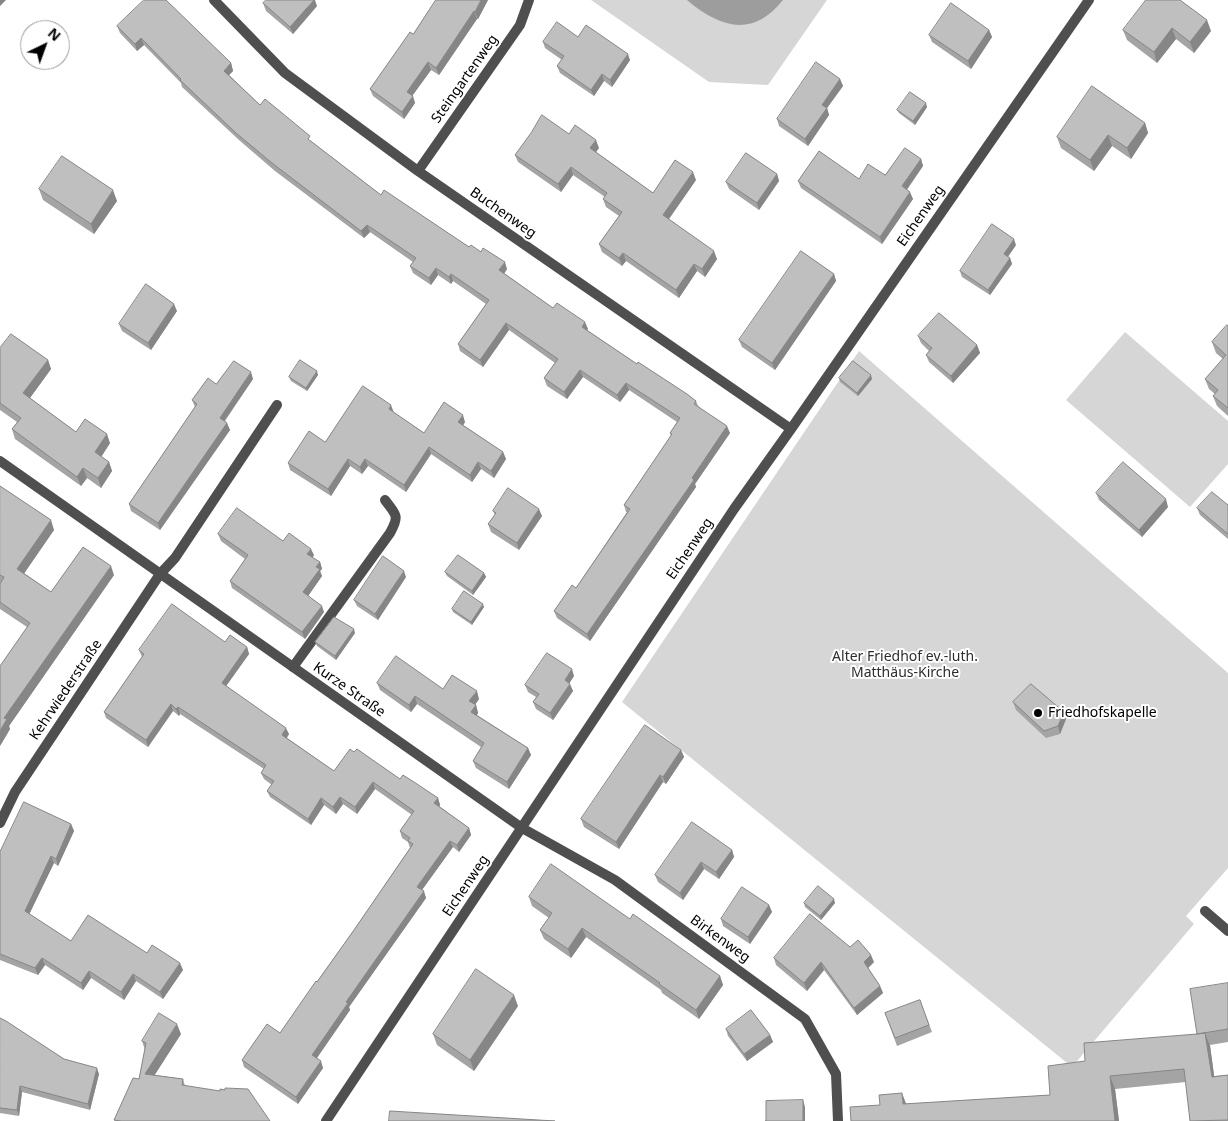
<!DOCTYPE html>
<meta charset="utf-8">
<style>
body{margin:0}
#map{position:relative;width:1228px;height:1121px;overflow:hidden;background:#fff;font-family:"Noto Sans",sans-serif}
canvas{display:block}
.north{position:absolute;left:20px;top:20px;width:50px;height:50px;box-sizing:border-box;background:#fff;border:1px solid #999;border-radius:50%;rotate:42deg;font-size:14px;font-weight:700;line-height:20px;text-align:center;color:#000}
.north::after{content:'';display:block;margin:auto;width:18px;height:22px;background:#000;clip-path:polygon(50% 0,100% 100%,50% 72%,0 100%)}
</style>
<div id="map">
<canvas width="1228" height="1121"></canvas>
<div class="north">N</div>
</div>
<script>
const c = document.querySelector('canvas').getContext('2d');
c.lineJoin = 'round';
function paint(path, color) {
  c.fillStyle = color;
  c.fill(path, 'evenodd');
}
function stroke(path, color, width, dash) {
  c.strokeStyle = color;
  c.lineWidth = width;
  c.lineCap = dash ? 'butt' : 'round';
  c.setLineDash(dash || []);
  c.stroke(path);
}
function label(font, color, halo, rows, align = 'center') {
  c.font = font + ' "Noto Sans",sans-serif';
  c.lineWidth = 4;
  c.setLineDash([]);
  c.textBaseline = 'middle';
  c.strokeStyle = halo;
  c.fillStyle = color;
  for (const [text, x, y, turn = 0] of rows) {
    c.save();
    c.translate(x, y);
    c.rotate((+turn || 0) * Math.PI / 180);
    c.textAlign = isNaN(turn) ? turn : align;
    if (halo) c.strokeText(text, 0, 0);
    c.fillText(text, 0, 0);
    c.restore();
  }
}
paint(new Path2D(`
 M 591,0 L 827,0 L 768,85 L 709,82 Z
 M 1125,332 L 1228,421 L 1228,464 L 1190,507 L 1066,400 Z
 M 859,351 L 1228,673 L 1228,868 L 1186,916 L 1194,924 L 1072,1067 L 622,702 Z`), '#d6d6d6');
paint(new Path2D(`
 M 687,0 L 783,0 C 753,38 720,28 687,0 Z`), '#9d9d9d');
stroke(new Path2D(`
 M 160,574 L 175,558 L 277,405
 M 293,667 L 390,533 C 400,515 396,515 385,500`), '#4f4f4f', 10);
stroke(new Path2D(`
 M 214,0 L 285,73 L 418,171 L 791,429
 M 418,171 L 520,25 L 529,0
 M 0,461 L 522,828 L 615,880 L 805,1019 L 836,1074 L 838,1121
 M 0,823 L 15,792 L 160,574
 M 1205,911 L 1228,931
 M 326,1121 L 734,509 L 791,429 L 1089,0`), '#4f4f4f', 10);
paint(new Path2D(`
 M 488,0 L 478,19 L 477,19 L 439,75 L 431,70 L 412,96 L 415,103 L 404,119 L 373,96 L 370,89 L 413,34 Z
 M 1156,0 L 1211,31 L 1194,53 L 1176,39 L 1157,63 L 1127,40 L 1123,30 Z
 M 263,3 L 317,6 L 293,34 L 266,11 Z
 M 117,26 L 231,63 L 233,71 L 229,75 L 260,105 L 312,142 L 381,195 L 507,269 L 504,273 L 553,308 L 588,329 L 587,330 L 637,364 L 696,401 L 698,406 L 730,433 L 695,484 L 696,487 L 590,641 L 557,618 L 554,611 L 576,588 L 627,512 L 626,512 L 624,505 L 671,436 L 670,433 L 677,422 L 629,390 L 620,402 L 583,377 L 567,399 L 547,386 L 544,378 L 555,363 L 509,330 L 483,367 L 460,351 L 458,344 L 486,304 L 453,281 L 451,284 L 438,275 L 431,285 L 413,273 L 410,266 L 413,262 L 370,232 L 364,238 L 275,171 L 239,140 L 182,87 L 181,83 L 144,45 L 137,51 L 120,33 Z
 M 989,30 L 992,37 L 971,69 L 932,42 L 929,35 Z
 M 578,37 L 630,60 L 612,87 L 604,81 L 594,96 L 560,73 L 557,66 L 562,60 L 545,48 L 543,42 Z
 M 840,79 L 843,86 L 827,108 L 829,115 L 808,146 L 779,126 L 777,119 Z
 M 927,107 L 915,125 L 899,113 L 897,110 Z
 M 1145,123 L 1148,133 L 1131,159 L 1112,146 L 1094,171 L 1061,148 L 1057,137 Z
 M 569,134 L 599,148 L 596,152 L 653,193 L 696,180 L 669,219 L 717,259 L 705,277 L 697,271 L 679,298 L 626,261 L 622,266 L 602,252 L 599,244 L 619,216 L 606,207 L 603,199 L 605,197 L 573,175 L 561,192 L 518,162 L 515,155 Z
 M 921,159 L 923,166 L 907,190 L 913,199 L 882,244 L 801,188 L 798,181 L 859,179 L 885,175 Z
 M 777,174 L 779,181 L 759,210 L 729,189 L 726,182 Z
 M 39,189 L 117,201 L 94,234 L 43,200 Z
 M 1016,245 L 1008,257 L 1010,258 L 1012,264 L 990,295 L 962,277 L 960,271 Z
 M 834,274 L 836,281 L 775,370 L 742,347 L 739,340 Z
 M 177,311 L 151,350 L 122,331 L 119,324 Z
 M 1228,326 L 1228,416 L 1217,406 L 1213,396 L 1215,394 L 1209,389 L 1205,379 L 1223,359 L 1216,353 L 1212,342 Z
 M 918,336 L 977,345 L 980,353 L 953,383 L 929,362 L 926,355 L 929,351 L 921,343 Z
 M 0,348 L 48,360 L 51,369 L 30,398 L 76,432 L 110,443 L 101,457 L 109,462 L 112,471 L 101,488 L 87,478 L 81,486 L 15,439 L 12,429 L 17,422 L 0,410 Z
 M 318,375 L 307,391 L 291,381 L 289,377 Z
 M 839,378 L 872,379 L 858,396 L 840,382 Z
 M 253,379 L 225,421 L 230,430 L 160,530 L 131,511 L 129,504 L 195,407 L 192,400 L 216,384 Z
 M 394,413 L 424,433 L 465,422 L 463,425 L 503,452 L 506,459 L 494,478 L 481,469 L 472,482 L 431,454 L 406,492 L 368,466 L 362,474 L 350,466 L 331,496 L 290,470 L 288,463 L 325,442 Z
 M 0,486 L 54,530 L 24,573 L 51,592 L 114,575 L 9,726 L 10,729 L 0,746 L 27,627 L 0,609 L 0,584 L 1,582 L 0,582 Z
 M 1096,493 L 1168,507 L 1142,537 L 1099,500 Z
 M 1228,505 L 1228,539 L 1200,515 L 1197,508 Z
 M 493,511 L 542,516 L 519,550 L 491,532 L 488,524 L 495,515 Z
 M 218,534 L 283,541 L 314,555 L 312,558 L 320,562 L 322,569 L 320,571 L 322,576 L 308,596 L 324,612 L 305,639 L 232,588 L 230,581 L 245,559 L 221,541 Z
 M 445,572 L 484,573 L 486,577 L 473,595 L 447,576 Z
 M 406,577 L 378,620 L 357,606 L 354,600 Z
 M 484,607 L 472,625 L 453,612 L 452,609 Z
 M 355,633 L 336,660 L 317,646 L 315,642 Z
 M 225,642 L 247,647 L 249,654 L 226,686 L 289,734 L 287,738 L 334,771 L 400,779 L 438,798 L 440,805 L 439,806 L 469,828 L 471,835 L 459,852 L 453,847 L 422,890 L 426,898 L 349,1007 L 350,1010 L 317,1058 L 323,1068 L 298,1104 L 244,1067 L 242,1060 L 280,1033 L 354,930 L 410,848 L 408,842 L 402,838 L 400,831 L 412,815 L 375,789 L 357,814 L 343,804 L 336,814 L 324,805 L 311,825 L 270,797 L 267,791 L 272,785 L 264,779 L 261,773 L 264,769 L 180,714 L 179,716 L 173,711 L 148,747 L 106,718 L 104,712 L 142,657 L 139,650 Z
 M 574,676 L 569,683 L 573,691 L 553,720 L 536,709 L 533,702 L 536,697 L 528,692 L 525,685 Z
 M 377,683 L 443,689 L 479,699 L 475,705 L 476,705 L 478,713 L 477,715 L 528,748 L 531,755 L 509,789 L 476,768 L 473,761 L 481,747 L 417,704 L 411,712 L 380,690 Z
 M 1013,702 L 1066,719 L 1060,734 L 1046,738 L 1016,710 Z
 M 681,750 L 684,757 L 666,784 L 663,782 L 619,849 L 584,827 L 581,819 Z
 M 71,824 L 74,831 L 58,866 L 54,863 L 29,914 L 71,941 L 147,953 L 183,970 L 163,999 L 136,981 L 124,1000 L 91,978 L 83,990 L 45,965 L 38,975 L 0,960 L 0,852 Z
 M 732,850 L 734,857 L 719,879 L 704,869 L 683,900 L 658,882 L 655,875 Z
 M 529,897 L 630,919 L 720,976 L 723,985 L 699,1019 L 662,993 L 661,990 L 586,937 L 571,958 L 544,939 L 540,930 L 549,918 L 532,906 Z
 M 804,903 L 835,903 L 821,920 L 805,907 Z
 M 769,905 L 772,912 L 750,944 L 723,926 L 721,919 Z
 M 850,947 L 874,962 L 868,968 L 880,986 L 883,993 L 857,1015 L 824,970 L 807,991 L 776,965 L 774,958 Z
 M 1228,983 L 1228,1042 L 1210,1045 L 1214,1076 L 1228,1075 L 1228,1121 L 1190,1121 L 1186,1082 L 1115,1089 L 1119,1121 L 851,1121 L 906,1104 L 1050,1095 L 1085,1061 L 1197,1034 Z
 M 920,1000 L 932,1032 L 897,1046 L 885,1013 Z
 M 518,1006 L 474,1071 L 437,1045 L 433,1034 Z
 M 0,1018 L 64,1059 L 99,1074 L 90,1110 L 22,1092 L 19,1116 L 0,1113 Z
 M 726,1029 L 770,1035 L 773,1042 L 747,1061 L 728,1036 Z
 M 181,1034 L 154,1075 L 183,1079 L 185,1086 L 270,1121 L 115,1121 L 114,1120 L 139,1079 L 145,1050 L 142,1041 Z`), '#a4a4a4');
paint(new Path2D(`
 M 0,0 L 6,0 L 0,6 Z
 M 314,0 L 315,0 L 317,6 L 293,34 L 290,27 Z
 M 481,0 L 488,0 L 478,19 L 475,12 Z
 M 474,11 L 477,19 L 439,75 L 436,68 Z
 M 1207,20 L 1211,31 L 1194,53 L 1190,42 Z
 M 1172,28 L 1176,39 L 1157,63 L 1154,52 Z
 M 989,30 L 992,37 L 971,69 L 968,61 Z
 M 141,38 L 144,45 L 137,51 L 135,44 Z
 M 628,54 L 630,60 L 612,87 L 610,80 Z
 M 428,62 L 431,70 L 410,99 L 407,92 Z
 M 231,63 L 233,71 L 226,78 L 224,71 Z
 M 602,74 L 604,81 L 594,96 L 591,90 Z
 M 840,79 L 843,86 L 827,108 L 829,115 L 808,146 L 805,139 L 822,105 Z
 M 413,96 L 415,103 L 404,119 L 402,112 Z
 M 926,103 L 927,107 L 915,125 L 913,121 Z
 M 1145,123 L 1148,133 L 1131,159 L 1127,148 Z
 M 1108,135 L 1112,146 L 1094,171 L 1090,160 Z
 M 596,140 L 599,148 L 593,156 L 590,148 Z
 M 921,159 L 923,166 L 904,193 L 902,186 Z
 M 571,167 L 573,175 L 561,192 L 558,184 Z
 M 693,172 L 696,180 L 666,223 L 663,215 Z
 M 777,174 L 779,181 L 759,210 L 757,203 Z
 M 113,190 L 117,201 L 94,234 L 91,224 Z
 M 910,192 L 913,199 L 882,244 L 880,237 Z
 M 367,225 L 370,232 L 364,238 L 361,231 Z
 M 1014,239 L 1016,245 L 1006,259 L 1004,254 Z
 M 714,251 L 717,259 L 705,277 L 702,269 Z
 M 623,253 L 626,261 L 622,266 L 619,258 Z
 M 1010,258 L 1012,264 L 990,295 L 988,290 Z
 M 505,262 L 507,269 L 502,277 L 499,270 Z
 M 694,264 L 697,271 L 679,298 L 676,290 Z
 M 436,268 L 438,275 L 431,285 L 429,278 Z
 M 451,274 L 453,281 L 451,284 L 449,277 Z
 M 834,274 L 836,281 L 775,370 L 772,363 Z
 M 174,304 L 177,311 L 151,350 L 148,343 Z
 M 585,322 L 588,329 L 584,334 L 582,327 Z
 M 506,323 L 509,330 L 483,367 L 480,360 Z
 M 977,345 L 980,353 L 953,383 L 951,376 Z
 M 48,360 L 51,369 L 27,402 L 23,393 Z
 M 580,370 L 583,377 L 567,399 L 564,392 Z
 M 317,371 L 318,375 L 307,391 L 306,388 Z
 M 251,372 L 253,379 L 222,424 L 220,418 Z
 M 871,375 L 872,379 L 858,396 L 857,393 Z
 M 626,383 L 629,390 L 620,402 L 617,395 Z
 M 391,405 L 394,413 L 389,409 Z
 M 463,415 L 465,422 L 461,429 L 458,422 Z
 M 227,423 L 230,430 L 160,530 L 158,523 Z
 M 727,426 L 730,433 L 695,484 L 696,487 L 590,641 L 587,634 Z
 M 107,434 L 110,443 L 98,462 L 95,452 Z
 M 429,447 L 431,454 L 406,492 L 404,485 Z
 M 503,452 L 506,459 L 494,478 L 491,471 Z
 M 348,459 L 350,466 L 331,496 L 328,489 Z
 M 365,459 L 368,466 L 362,474 L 360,467 Z
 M 109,462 L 112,471 L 101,488 L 98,478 Z
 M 478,462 L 481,469 L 472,482 L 470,475 Z
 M 83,468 L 87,478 L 81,486 L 77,477 Z
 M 1166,499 L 1168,507 L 1142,537 L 1139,530 Z
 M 539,509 L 542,516 L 519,550 L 517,543 Z
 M 51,520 L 54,530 L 21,578 L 17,569 Z
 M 311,549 L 314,555 L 310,561 L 307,554 Z
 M 320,562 L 322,569 L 320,571 L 322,576 L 306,599 L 303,592 L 316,567 Z
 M 111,566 L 114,575 L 9,726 L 10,729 L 0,746 L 0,731 L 4,718 Z
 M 404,571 L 406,577 L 378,620 L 375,614 Z
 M 484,573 L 486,577 L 473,595 L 472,591 Z
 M 483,604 L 484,607 L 472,625 L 471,622 Z
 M 322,606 L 324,612 L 305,639 L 302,632 Z
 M 354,629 L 355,633 L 336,660 L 335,656 Z
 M 247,647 L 249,654 L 224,689 L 222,683 Z
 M 572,669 L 574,676 L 567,687 L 565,680 Z
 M 570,684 L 573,691 L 553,720 L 550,713 Z
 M 477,691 L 479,699 L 472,709 L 469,701 Z
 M 415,696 L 417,704 L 411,712 L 409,705 Z
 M 171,704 L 173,711 L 148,747 L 146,740 Z
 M 476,705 L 478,713 L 474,719 L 471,712 Z
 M 178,707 L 180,714 L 179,716 L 176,709 Z
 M 1064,712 L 1066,719 L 1060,734 L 1058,726 Z
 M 286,728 L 289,734 L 284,741 L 282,735 Z
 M 528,748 L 531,755 L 509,789 L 507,782 Z
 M 681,750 L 684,757 L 666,784 L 663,777 Z
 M 660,775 L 663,782 L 619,849 L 616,842 Z
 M 373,782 L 375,789 L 357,814 L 355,807 Z
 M 340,797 L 343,804 L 336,814 L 333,807 Z
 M 321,798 L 324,805 L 311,825 L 308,819 Z
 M 438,798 L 440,805 L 437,810 L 434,803 Z
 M 71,824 L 74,831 L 58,866 L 56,859 Z
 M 469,828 L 471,835 L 459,852 L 457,845 Z
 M 450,841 L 453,847 L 419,894 L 417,887 Z
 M 732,850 L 734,857 L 719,879 L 716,872 Z
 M 51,856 L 54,863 L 27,919 L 25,911 Z
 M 701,862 L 704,869 L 683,900 L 680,893 Z
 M 424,891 L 426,898 L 349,1007 L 350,1010 L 314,1062 L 312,1055 L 346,1002 Z
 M 834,899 L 835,903 L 821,920 L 820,916 Z
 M 769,905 L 772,912 L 750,944 L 748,937 Z
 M 582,928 L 586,937 L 571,958 L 568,949 Z
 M 871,955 L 874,962 L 867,969 L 864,962 Z
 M 42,958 L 45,965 L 38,975 L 35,968 Z
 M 821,962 L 824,970 L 807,991 L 804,983 Z
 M 180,963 L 183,970 L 163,999 L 160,992 Z
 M 89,971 L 91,978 L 83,990 L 81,983 Z
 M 133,974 L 136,981 L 124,1000 L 121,992 Z
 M 720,976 L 723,985 L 699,1019 L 696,1010 Z
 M 880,986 L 883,993 L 857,1015 L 854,1008 Z
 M 514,995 L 518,1006 L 474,1071 L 470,1060 Z
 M 177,1024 L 181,1034 L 149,1084 L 145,1074 Z
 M 1205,1033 L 1210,1046 L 1216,1089 L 1212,1077 Z
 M 770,1035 L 773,1042 L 747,1061 L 744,1054 Z
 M 321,1061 L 323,1068 L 298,1104 L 296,1097 Z
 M 97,1068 L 99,1074 L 90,1110 L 88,1104 Z
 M 1110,1076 L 1115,1089 L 1119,1121 L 1115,1121 Z
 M 20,1086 L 22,1092 L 19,1116 L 17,1110 Z
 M 902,1093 L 907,1106 L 903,1104 Z
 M 803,1100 L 805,1107 L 805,1121 L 803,1121 Z`), '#868686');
const building = new Path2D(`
 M 144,0 L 166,0 L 231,63 L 224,71 L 260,105 L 265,99 L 310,136 L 308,139 L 381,195 L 384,190 L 469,247 L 471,245 L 481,252 L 483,248 L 505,262 L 499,270 L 553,308 L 557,303 L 585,322 L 582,327 L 637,364 L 638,362 L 687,394 L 696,401 L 694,404 L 727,426 L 692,478 L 694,480 L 587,634 L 554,611 L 572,585 L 576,588 L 630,509 L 624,505 L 672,434 L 670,433 L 680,418 L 626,383 L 617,395 L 580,370 L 564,392 L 544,378 L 558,359 L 506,323 L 480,360 L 458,344 L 489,300 L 451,274 L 449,277 L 436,268 L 429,278 L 410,266 L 416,258 L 367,225 L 361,231 L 272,163 L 236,133 L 180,80 L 181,79 L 141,38 L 135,44 L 117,26 Z
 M 266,0 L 314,0 L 290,27 L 263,3 Z
 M 436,0 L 481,0 L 475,12 L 474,11 L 436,68 L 428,62 L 407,92 L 413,96 L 402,112 L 370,89 L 410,32 L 413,34 Z
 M 1146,0 L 1180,0 L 1207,20 L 1190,42 L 1172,28 L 1154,52 L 1123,30 Z
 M 951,3 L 989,30 L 968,61 L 929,35 Z
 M 557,22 L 578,37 L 586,25 L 628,54 L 610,80 L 602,74 L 591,90 L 557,66 L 564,56 L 543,42 Z
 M 816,62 L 840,79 L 822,105 L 827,108 L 805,139 L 777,119 Z
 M 1092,86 L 1145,123 L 1127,148 L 1108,135 L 1090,160 L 1057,137 Z
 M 910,92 L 926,103 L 913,121 L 897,110 Z
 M 542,115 L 569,134 L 575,125 L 596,140 L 590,148 L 653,193 L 675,160 L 693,172 L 663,215 L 714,251 L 702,269 L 694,264 L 676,290 L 623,253 L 619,258 L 599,244 L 622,212 L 603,199 L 607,193 L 571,167 L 558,184 L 515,155 L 531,133 Z
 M 905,148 L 921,159 L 902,186 L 910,192 L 880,237 L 798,181 L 819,151 L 859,179 L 868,164 L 885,175 Z
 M 746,153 L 777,174 L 757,203 L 726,182 Z
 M 62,156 L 113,190 L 91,224 L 39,189 Z
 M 992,224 L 1014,239 L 1004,254 L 1010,258 L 988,290 L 960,271 Z
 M 801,251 L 834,274 L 772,363 L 739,340 Z
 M 146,284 L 174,304 L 148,343 L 119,324 Z
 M 939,313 L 977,345 L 951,376 L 926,355 L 932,348 L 918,336 Z
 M 1227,325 L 1228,326 L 1228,408 L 1213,396 L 1218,390 L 1205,379 L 1226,355 L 1212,342 Z
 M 11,334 L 48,360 L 23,393 L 76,432 L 85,419 L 107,434 L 95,452 L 109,462 L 98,478 L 83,468 L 77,477 L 12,429 L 21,418 L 0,403 L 0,348 Z
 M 300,360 L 317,371 L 306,388 L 289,377 Z
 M 234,361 L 251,372 L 220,418 L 227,423 L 158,523 L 129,504 L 197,404 L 192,400 L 208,378 L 216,384 Z
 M 853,361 L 871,375 L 857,393 L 839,378 Z
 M 363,386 L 391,405 L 389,409 L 424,433 L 444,402 L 463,415 L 458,422 L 503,452 L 491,471 L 478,462 L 470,475 L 429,447 L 404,485 L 365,459 L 360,467 L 348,459 L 328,489 L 288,463 L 309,431 L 325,442 Z
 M 1123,462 L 1166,499 L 1139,530 L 1096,493 Z
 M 0,486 L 51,520 L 17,569 L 51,592 L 83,547 L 111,566 L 4,718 L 7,719 L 0,731 L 0,666 L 30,623 L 0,602 L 0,584 L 4,577 L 0,575 Z
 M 508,488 L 539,509 L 517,543 L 488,524 L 496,513 L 493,511 Z
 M 1212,492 L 1228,505 L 1228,534 L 1197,508 Z
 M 237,508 L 283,541 L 289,533 L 311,549 L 307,554 L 320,562 L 316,567 L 320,569 L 303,592 L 322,606 L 302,632 L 230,581 L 248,555 L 218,534 Z
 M 458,555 L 484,573 L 472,591 L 445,572 Z
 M 383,556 L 404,571 L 375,614 L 354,600 Z
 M 464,591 L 483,604 L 471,622 L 452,609 Z
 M 172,604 L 225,642 L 230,635 L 247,647 L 222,683 L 286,728 L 282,735 L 334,771 L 350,749 L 354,752 L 357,749 L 400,779 L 403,775 L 414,782 L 438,798 L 434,803 L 469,828 L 457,845 L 450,841 L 417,887 L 424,891 L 346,1002 L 348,1003 L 312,1055 L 321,1061 L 296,1097 L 242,1060 L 267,1024 L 280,1033 L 316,981 L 317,982 L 354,930 L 413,844 L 408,841 L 410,838 L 400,831 L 414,811 L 373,782 L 355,807 L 340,797 L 333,807 L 321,798 L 308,819 L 267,791 L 274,781 L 261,773 L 266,765 L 178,707 L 176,709 L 171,704 L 146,740 L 104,712 L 144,654 L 139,650 Z
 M 334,617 L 354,629 L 335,656 L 315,642 Z
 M 547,653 L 572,669 L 565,680 L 570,684 L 550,713 L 533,702 L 539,694 L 525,685 Z
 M 396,656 L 443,689 L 452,675 L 477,691 L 469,701 L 476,705 L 471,712 L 528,748 L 507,782 L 473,761 L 484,743 L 415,696 L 409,705 L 377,683 Z
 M 1031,684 L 1064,712 L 1058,726 L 1044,731 L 1013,702 Z
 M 645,725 L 681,750 L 663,777 L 660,775 L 616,842 L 581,819 Z
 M 24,802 L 71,824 L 56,859 L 51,856 L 25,911 L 71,941 L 88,915 L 147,953 L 152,945 L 180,963 L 160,992 L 133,974 L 121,992 L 89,971 L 81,983 L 42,958 L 35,968 L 0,954 L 0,852 Z
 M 692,822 L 732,850 L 716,872 L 701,862 L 680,893 L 655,875 Z
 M 551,864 L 630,919 L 633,914 L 720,976 L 696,1010 L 659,984 L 660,983 L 582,928 L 568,949 L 540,930 L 552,913 L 529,897 Z
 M 818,886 L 834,899 L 820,916 L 804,903 Z
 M 742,887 L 769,905 L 748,937 L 721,919 Z
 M 810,914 L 850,947 L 858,940 L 871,955 L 864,962 L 880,986 L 854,1008 L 821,962 L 804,983 L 774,958 Z
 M 476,969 L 514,995 L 470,1060 L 433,1034 Z
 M 1228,983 L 1228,1029 L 1197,1034 L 1205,1033 L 1212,1077 L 1228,1075 L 1228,1120 L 1190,1121 L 1184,1069 L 1110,1076 L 1115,1121 L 851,1121 L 850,1107 L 880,1105 L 879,1095 L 902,1093 L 903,1104 L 1050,1095 L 1048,1066 L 1085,1061 L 1084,1043 L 1197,1034 L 1190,989 Z
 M 920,1000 L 929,1025 L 895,1038 L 885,1013 Z
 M 751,1010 L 770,1035 L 744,1054 L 726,1029 Z
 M 159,1013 L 177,1024 L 145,1074 L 183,1079 L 182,1085 L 220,1091 L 220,1089 L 225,1090 L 225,1088 L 248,1089 L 270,1121 L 121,1121 L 114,1120 L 133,1078 L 139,1079 L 146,1043 L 142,1041 Z
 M 0,1018 L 6,1021 L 64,1059 L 97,1068 L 88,1104 L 20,1086 L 17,1110 L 0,1108 Z
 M 803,1100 L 803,1121 L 765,1121 L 766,1121 L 766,1101 Z
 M 390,1111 L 555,1121 L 389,1121 Z`);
paint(building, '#bfbfbf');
stroke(building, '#868686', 1);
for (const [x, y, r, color] of [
 [1038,713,5,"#000"]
]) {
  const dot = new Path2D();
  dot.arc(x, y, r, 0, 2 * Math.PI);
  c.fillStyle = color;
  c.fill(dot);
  stroke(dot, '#fff', 2);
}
label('14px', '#000', '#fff', [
 ["Steingartenweg",465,79,-55],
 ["Buchenweg",503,213,35],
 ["Eichenweg",921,216,-55],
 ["Eichenweg",690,549,-56],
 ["Kehrwiederstraße",66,690,-56],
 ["Kurze Straße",349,690,35],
 ["Eichenweg",466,886,-56],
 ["Birkenweg",720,939,36]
]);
label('14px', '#2d2d2d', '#fff', [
 ["Alter Friedhof ev.-luth.",905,657],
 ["Matthäus-Kirche",905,673]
]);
label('14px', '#000', '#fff', [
 ["Friedhofskapelle",1048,713]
], 'left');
</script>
